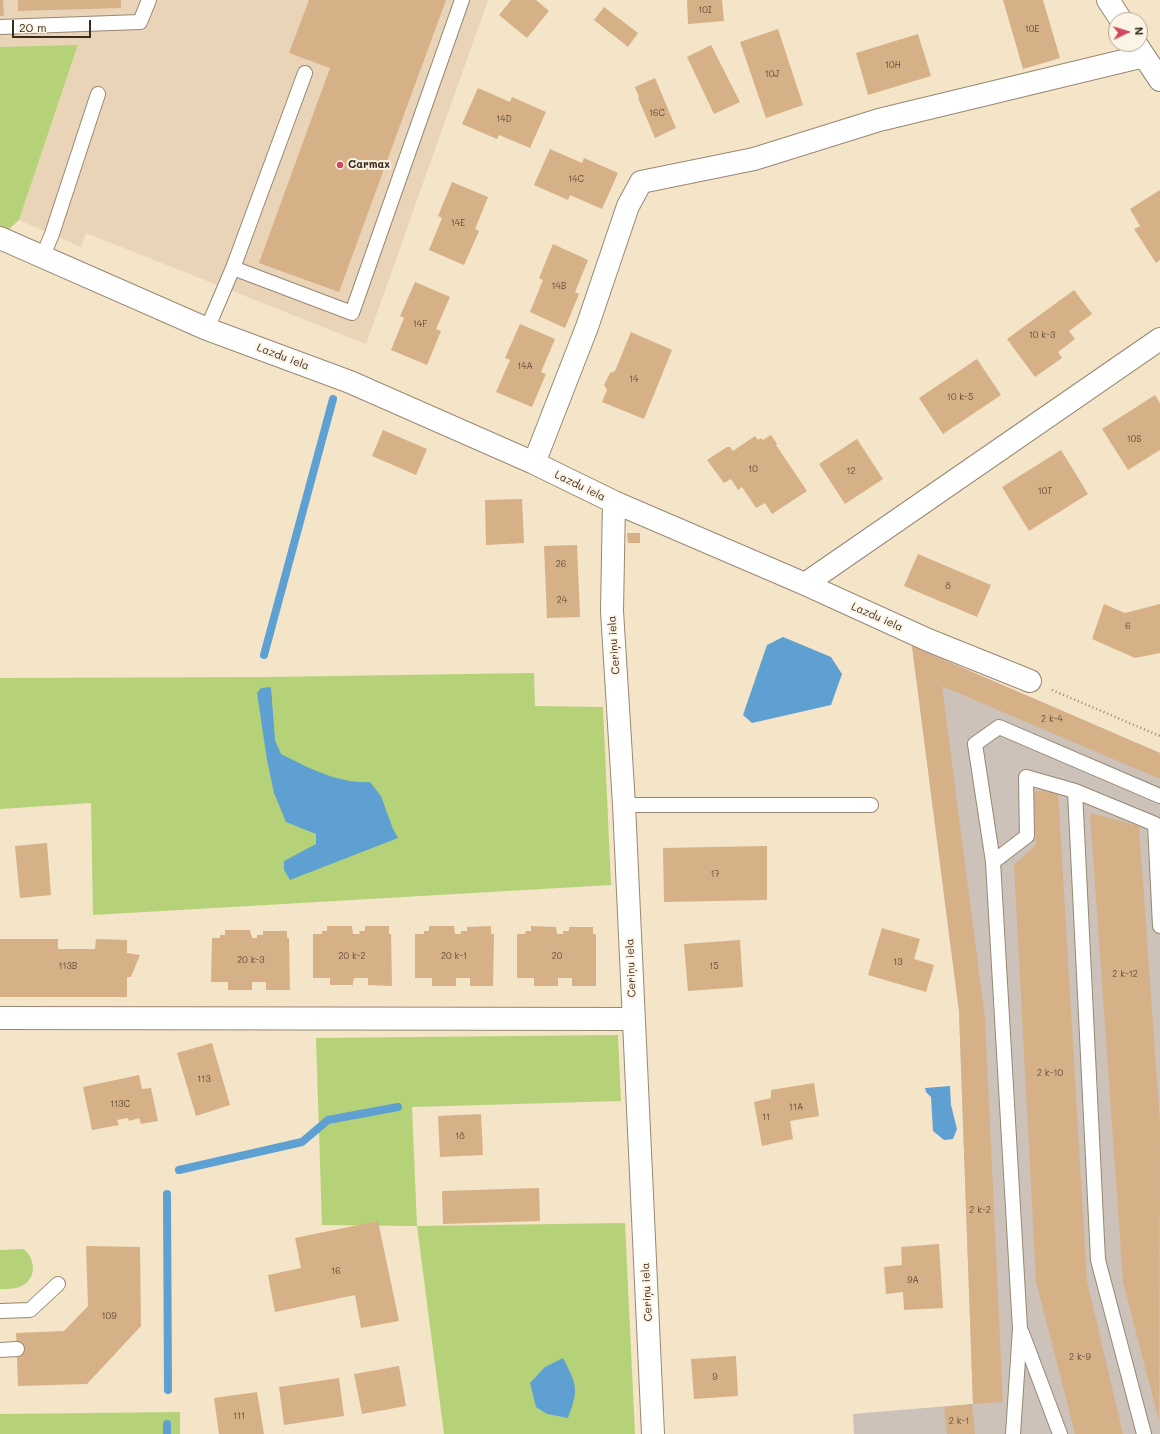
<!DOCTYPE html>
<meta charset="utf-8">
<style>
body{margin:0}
#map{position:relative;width:1160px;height:1434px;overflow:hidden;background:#f4e4c8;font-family:Mali,sans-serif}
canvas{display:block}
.north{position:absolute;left:1108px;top:12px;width:40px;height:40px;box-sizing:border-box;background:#fcf5e5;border:1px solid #afa495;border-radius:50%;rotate:86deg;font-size:11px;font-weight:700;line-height:16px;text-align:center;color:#3b2a1e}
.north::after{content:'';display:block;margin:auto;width:14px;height:18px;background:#d1495b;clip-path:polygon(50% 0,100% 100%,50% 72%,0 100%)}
.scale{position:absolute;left:12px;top:20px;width:79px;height:18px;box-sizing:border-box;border:2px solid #3b2a1e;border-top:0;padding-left:5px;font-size:12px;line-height:14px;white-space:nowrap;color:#3b2a1e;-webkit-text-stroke:3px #fcf5e5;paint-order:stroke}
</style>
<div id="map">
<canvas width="1160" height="1434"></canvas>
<div class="north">N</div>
<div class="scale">20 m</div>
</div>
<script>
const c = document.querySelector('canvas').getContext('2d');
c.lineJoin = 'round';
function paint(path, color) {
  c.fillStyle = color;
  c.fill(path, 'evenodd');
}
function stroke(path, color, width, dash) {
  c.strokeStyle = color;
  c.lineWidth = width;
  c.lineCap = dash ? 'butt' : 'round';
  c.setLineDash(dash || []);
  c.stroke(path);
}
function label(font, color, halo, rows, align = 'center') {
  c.font = font + ' Mali,sans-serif';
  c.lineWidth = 4;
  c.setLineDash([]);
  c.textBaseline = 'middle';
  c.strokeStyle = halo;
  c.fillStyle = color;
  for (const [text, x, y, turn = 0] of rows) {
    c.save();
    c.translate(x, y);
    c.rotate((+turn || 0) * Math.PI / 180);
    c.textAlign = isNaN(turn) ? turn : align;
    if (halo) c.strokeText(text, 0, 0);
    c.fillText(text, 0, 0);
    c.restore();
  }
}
paint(new Path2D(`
 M 0,0 L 488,0 L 366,344 L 86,233 L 81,247 L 19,220 L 78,46 L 0,47 Z`), '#ead4b8');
paint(new Path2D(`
 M 912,646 L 1160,753 L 1160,1434 L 854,1434 L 853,1414 L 973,1404 L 959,1011 Z`), '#ccc2b9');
paint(new Path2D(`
 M 78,45 L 19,220 L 8,230 L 0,227 L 0,47 Z
 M 534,673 L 535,706 L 603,707 L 611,885 L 93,915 L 91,803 L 0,809 L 0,678 L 267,677 Z
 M 618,1035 L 621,1101 L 412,1107 L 417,1226 L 625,1223 L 635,1434 L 444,1434 L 417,1226 L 322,1225 L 316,1038 Z
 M 24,1249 C 38,1262 36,1283 16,1288 C 11,1289 5,1289 0,1289 L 0,1250 Z
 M 180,1412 L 180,1434 L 0,1434 L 0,1414 Z`), '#b6d278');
paint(new Path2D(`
 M 783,637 L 831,657 L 842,674 L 831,705 L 752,723 L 743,715 L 767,645 Z
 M 271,687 L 275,740 L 281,754 C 309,768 339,784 370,782 L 381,796 L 393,829 L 398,838 L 290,880 L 284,870 L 284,861 L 316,844 L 316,834 L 286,822 L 274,793 L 267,760 L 257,693 L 261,688 Z
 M 950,1086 L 951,1105 L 957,1129 L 953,1139 L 944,1140 L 933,1131 L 931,1097 L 926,1092 L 925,1088 Z
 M 563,1358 C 577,1385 579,1389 568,1418 L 547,1414 L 536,1407 L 530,1383 L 545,1367 Z`), '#5ea0d2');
stroke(new Path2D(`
 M 264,655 L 333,399
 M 179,1170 L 302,1142 L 328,1120 L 398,1107
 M 167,1194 L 168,1390
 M 167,1424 L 167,1434`), '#5ea0d2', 8);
paint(new Path2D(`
 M 0,0 L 3,0 L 4,16 L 0,16 Z
 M 18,0 L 121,0 L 121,8 L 18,11 Z
 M 309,0 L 446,0 L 339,292 L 259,263 L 330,68 L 289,53 Z
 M 511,0 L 536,0 L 549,11 L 527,38 L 499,15 Z
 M 687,0 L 722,0 L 724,21 L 688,24 Z
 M 1003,0 L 1043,0 L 1060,58 L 1023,69 Z
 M 604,7 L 638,33 L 628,47 L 594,20 Z
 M 778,29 L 803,105 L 766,118 L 740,42 Z
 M 918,34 L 931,76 L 868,95 L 856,53 Z
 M 711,45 L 740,102 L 714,114 L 687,57 Z
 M 655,78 L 676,128 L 655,138 L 638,98 L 639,97 L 635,87 Z
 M 478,88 L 510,102 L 512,97 L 546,112 L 530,148 L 499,135 L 497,139 L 462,124 Z
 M 550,149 L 582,163 L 584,158 L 618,173 L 602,209 L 570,195 L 568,200 L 534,185 Z
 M 452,182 L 488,197 L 475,229 L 479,231 L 464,265 L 429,250 L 442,218 L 438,216 Z
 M 1160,190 L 1160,260 L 1156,263 L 1134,229 L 1140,226 L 1130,209 Z
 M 553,244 L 588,260 L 575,292 L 579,294 L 565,328 L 530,312 L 543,280 L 539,278 Z
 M 415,282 L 450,297 L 436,329 L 441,331 L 427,365 L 391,350 L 404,318 L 400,316 Z
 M 1074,290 L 1092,314 L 1069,331 L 1075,339 L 1058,352 L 1062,358 L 1035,377 L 1007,339 Z
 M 520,324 L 555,339 L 541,372 L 546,374 L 532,407 L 496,392 L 510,360 L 505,358 Z
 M 631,332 L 672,350 L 644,419 L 602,402 L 607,390 L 604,385 L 610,373 L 615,371 Z
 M 977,359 L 1001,395 L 943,434 L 919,398 Z
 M 1155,395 L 1160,403 L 1160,450 L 1128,470 L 1102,429 Z
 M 383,430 L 427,449 L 416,475 L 372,456 Z
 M 771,435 L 777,444 L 776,445 L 807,491 L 772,514 L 765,503 L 756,508 L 742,487 L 738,490 L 731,479 L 724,483 L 707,460 L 727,447 L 730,447 L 733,451 L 755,436 L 758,440 L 761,438 L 763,440 Z
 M 857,439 L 883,479 L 845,504 L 819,464 Z
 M 1061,450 L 1088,494 L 1029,531 L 1002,487 Z
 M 522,499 L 524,543 L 486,545 L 485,500 Z
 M 627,533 L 640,533 L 640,543 L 628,543 Z
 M 577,545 L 580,617 L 547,618 L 544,546 Z
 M 918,554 L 991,585 L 977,617 L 904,586 Z
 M 1104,604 L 1125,613 L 1160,604 L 1160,653 L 1135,658 L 1092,639 Z
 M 912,646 L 1160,753 L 1160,779 L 942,686 L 985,1018 L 1003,1402 L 973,1404 L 959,1011 Z
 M 1034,791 L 1058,791 L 1087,1281 L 1123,1434 L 1075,1434 L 1036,1281 L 1014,865 L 1036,845 Z
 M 1090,813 L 1139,826 L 1160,1122 L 1159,1421 L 1123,1282 Z
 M 47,843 L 51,895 L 20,898 L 15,846 Z
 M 767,846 L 767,900 L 664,902 L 663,848 Z
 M 327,926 L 352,926 L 353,934 L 360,934 L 359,931 L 365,931 L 365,926 L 389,926 L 389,934 L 391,934 L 392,986 L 368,985 L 368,978 L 354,978 L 352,988 L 352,985 L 330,985 L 330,978 L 313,978 L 313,934 L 322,934 L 322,931 L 327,931 Z
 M 429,926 L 454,926 L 455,934 L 461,934 L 461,931 L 467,931 L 467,927 L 491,926 L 491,934 L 494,934 L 493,986 L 470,986 L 470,978 L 456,978 L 456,986 L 432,986 L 432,978 L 415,978 L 415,934 L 424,934 L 424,931 L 429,931 Z
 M 531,926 L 556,927 L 557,934 L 563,934 L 563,931 L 569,931 L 569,927 L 593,927 L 593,934 L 596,934 L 596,986 L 572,986 L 572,978 L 558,978 L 558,986 L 534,986 L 534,978 L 517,978 L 517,934 L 525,934 L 526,931 L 531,931 Z
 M 882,928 L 920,939 L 914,959 L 934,965 L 926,992 L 868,975 Z
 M 225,930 L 250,930 L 252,938 L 257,938 L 257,935 L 263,935 L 263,931 L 287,931 L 287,938 L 289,938 L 290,990 L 266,990 L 266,982 L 252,982 L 252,990 L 228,990 L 228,982 L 211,982 L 212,938 L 220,938 L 220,935 L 225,935 Z
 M 0,939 L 58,939 L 58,949 L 95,949 L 96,939 L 127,940 L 127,953 L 140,955 L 131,977 L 127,977 L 127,997 L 0,997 Z
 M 740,940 L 743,987 L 688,991 L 684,944 Z
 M 212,1043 L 230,1105 L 196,1116 L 177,1053 Z
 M 139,1075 L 142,1089 L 151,1088 L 158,1121 L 141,1124 L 139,1118 L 129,1121 L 128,1118 L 117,1120 L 119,1125 L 92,1130 L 83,1087 Z
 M 814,1083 L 819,1116 L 790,1121 L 793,1139 L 762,1146 L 754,1102 L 771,1098 L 771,1090 Z
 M 481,1114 L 483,1155 L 440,1157 L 438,1116 Z
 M 539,1188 L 540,1221 L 443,1224 L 442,1191 Z
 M 378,1221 L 399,1321 L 361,1328 L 355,1295 L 275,1312 L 268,1275 L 301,1268 L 295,1238 Z
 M 939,1244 L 943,1308 L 904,1310 L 903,1292 L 886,1294 L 884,1267 L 902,1265 L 901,1247 Z
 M 86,1246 L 140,1247 L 141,1326 L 87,1384 L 18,1386 L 16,1333 L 64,1331 L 88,1306 Z
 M 736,1356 L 738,1396 L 694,1399 L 691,1359 Z
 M 399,1366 L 406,1406 L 362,1414 L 354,1374 Z
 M 339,1378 L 344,1416 L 284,1425 L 279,1387 Z
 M 257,1392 L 264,1434 L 219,1434 L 214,1398 Z
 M 972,1404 L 975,1434 L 947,1434 L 944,1407 Z`), '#d6b187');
const lane = new Path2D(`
 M 0,27 L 140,22 L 149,0
 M 42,258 L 52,234 L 98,94
 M 233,268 L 352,313 L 462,0
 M 207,329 L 233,268 L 305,73
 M 1075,791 L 1155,824 L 1160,926
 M 624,805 L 871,805
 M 993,862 L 1027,836 L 1026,777 L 1075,791 L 1098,1260 L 1144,1434
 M 0,1311 L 30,1310 L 58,1284
 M 1022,1333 L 1060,1434
 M 0,1350 L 17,1349
 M 1013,1434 L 1020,1329 L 993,862 L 975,744 L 999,727 L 1160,796`);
const street = new Path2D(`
 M 1108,0 L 1121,20
 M 1136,44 L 1160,80
 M 0,238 L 207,329 L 350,382 L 534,463 L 614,502 L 805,584 L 928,640 L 1030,681
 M 534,463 L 587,327 L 628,206 L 641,182 L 754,159 L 879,120 L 1144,56
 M 614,502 L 612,611 L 624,805 L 653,1434
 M 805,584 L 1160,339
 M 0,1018 L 633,1019`);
stroke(lane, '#988773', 16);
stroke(street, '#988773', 24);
stroke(new Path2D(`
 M 1052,690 L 1160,736`), '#988773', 2.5, [1, 3]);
stroke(lane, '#fff', 14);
stroke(street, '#fff', 22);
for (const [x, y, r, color] of [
 [340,165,4,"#d1495b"]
]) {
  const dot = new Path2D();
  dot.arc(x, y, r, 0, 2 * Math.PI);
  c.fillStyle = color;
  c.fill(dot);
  stroke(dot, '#fcf5e5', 1.5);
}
label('9px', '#624c38', null, [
 ["10I",705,10],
 ["10E",1032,29],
 ["10H",893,65],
 ["10J",772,74],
 ["16C",657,113],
 ["14D",504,119],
 ["14C",576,179],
 ["14E",458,223],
 ["14B",559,286],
 ["14F",420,324],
 ["10 k-3",1042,335],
 ["14A",525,366],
 ["14",634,379],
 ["10 k-5",960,397],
 ["10S",1134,439],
 ["10",753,469],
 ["12",851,471],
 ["10T",1045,491],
 ["26",561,564],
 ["8",948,586],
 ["24",562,600],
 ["6",1128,626],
 ["2 k-4",1052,719],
 ["17",715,874],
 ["20 k-2",352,956],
 ["20 k-1",454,956],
 ["20",557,956],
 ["20 k-3",251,960],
 ["13",898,962],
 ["113B",68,966],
 ["15",714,966],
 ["2 k-12",1125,974],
 ["2 k-10",1050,1073],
 ["113",204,1079],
 ["113C",120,1104],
 ["11A",796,1107],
 ["11",766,1117],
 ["18",460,1136],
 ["2 k-2",980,1210],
 ["16",336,1271],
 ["9A",913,1280],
 ["109",109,1316],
 ["2 k-9",1080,1357],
 ["9",715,1377],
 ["111",239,1416],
 ["2 k-1",959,1421]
]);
label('bold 11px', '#3b2a1e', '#fcf5e5', [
 ["Carmax",348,165]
], 'left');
label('11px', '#3b2a1e', '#fcf5e5', [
 ["Lazdu iela",283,357,21],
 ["Lazdu iela",580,486,26],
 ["Lazdu iela",877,617,24],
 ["Ceriņu iela",614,645,-94],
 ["Ceriņu iela",631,968,-92],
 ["Ceriņu iela",647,1292,-93]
]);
</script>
